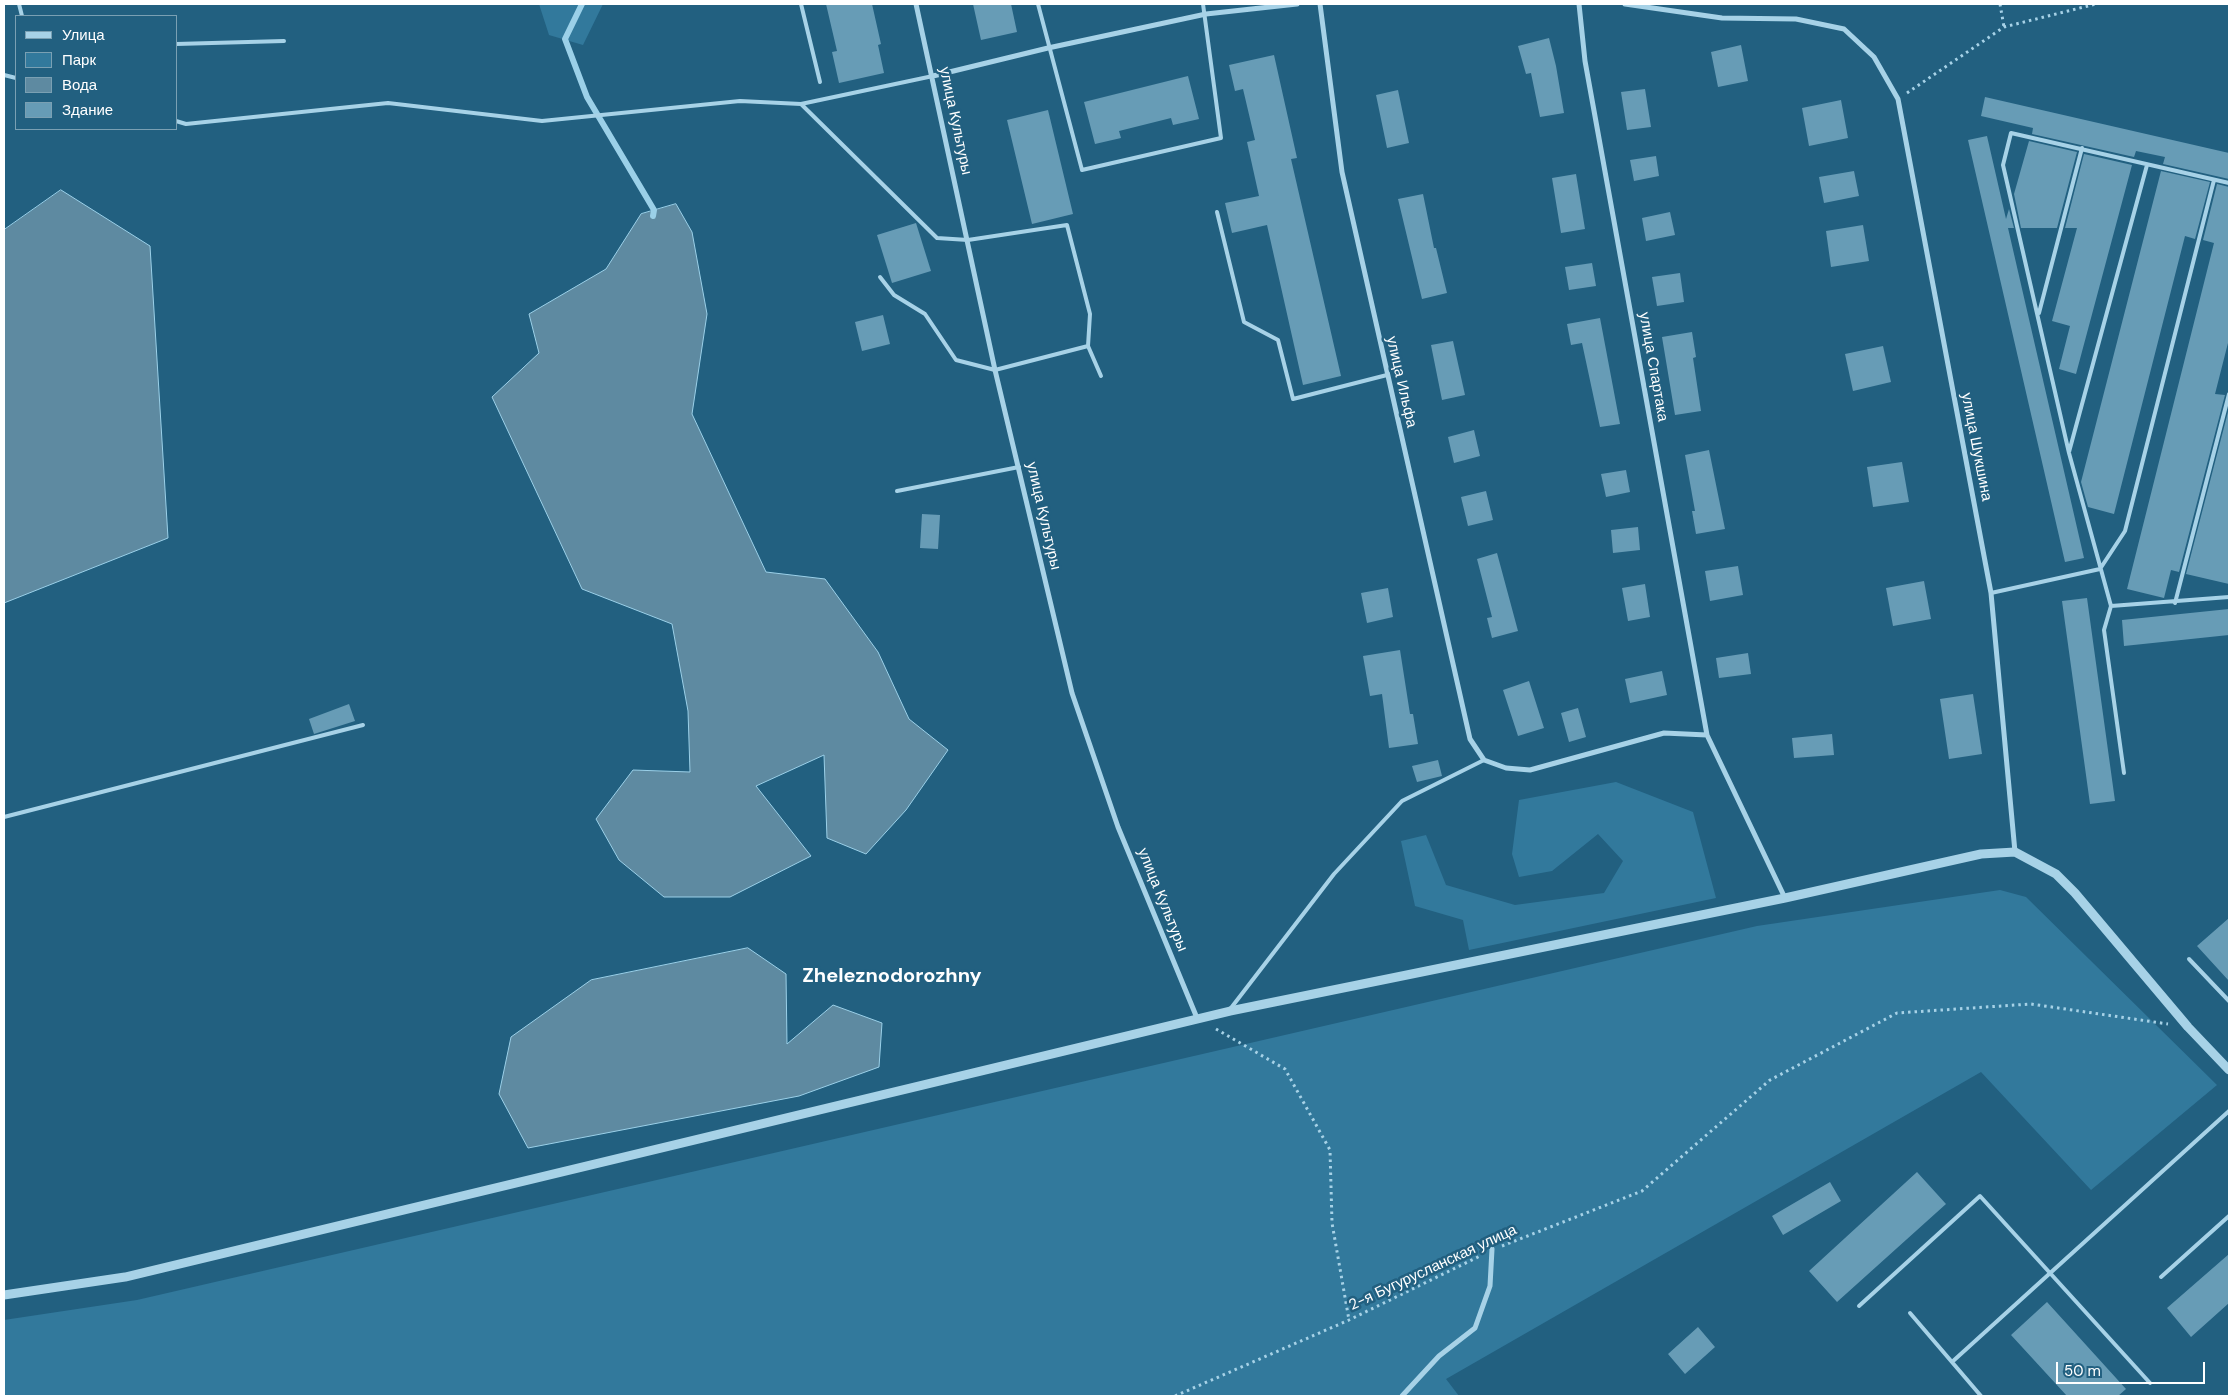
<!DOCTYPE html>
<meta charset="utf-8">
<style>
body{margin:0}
#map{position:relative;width:2233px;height:1400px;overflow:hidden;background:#226080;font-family:"DM Sans",sans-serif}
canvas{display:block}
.frame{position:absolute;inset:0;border:5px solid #fff;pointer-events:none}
.legend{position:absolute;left:15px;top:15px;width:162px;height:115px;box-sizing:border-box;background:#226080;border:1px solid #7aa0b3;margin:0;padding:6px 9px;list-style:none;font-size:15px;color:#fff}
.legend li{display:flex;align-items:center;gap:10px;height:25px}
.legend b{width:25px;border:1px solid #7aa0b3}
.scale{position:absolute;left:2056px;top:1362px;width:149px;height:22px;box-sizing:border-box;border:2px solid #fff;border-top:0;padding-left:6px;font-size:15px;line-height:18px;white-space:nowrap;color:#fff;-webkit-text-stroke:4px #226080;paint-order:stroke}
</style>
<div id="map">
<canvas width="2233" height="1400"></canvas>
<div class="frame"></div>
<ul class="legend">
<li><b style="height:6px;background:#a7d2e7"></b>Улица</li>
<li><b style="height:14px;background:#32799c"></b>Парк</li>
<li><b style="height:14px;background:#5e8aa1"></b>Вода</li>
<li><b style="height:14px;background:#679cb6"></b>Здание</li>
</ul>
<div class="scale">50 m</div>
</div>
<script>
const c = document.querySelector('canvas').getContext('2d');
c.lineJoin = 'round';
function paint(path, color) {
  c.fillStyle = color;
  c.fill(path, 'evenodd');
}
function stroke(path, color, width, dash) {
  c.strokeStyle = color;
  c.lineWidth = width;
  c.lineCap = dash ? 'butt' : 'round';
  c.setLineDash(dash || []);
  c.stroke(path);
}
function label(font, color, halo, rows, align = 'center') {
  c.font = font + ' "DM Sans",sans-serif';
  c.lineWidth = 5;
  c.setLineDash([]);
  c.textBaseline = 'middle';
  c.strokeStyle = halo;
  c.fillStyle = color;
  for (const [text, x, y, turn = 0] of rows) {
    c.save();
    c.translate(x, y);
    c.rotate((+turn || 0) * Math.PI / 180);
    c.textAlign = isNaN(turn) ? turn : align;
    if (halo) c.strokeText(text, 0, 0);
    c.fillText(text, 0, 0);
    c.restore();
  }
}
paint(new Path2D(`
 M 539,4 L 603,4 L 583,45 L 549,35 Z
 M 1616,782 L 1693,812 L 1716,898 L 1469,950 L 1463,920 L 1415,906 L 1401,841 L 1426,835 L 1446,885 L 1515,905 L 1604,893 L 1623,861 L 1598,834 L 1552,871 L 1519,877 L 1512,854 L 1519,800 Z
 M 2000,890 L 2026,897 L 2217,1085 L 2091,1190 L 1981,1072 L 1446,1379 L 1459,1396 L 4,1396 L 4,1320 L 137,1300 L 1757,926 Z`), '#32799c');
const water = new Path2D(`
 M 61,190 L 150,246 L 168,538 L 4,603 L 4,230 Z
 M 676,204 L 692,232 L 707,314 L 692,414 L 766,572 L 825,579 L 878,652 L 909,719 L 948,750 L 906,810 L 866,854 L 827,838 L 824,755 L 756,786 L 811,856 L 730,897 L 664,897 L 619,860 L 596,819 L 633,770 L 690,772 L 688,711 L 672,624 L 582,589 L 492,397 L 539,353 L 529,314 L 606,269 L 641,214 Z
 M 748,948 L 786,974 L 787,1044 L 833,1005 L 882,1023 L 879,1067 L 799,1096 L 528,1148 L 499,1094 L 511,1037 L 591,980 Z`);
paint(water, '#5e8aa1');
stroke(water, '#9bd0e8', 1);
stroke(new Path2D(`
 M 582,4 L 565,39 L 587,97 L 654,210 L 653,216`), '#9bd0e8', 6);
paint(new Path2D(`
 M 826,4 L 872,4 L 881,44 L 878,45 L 884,73 L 839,83 L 832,52 L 837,51 Z
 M 973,4 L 1011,4 L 1017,32 L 981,40 Z
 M 1549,38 L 1556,66 L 1564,113 L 1540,117 L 1531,73 L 1526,74 L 1518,46 Z
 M 1741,45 L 1748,81 L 1718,87 L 1711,52 Z
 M 1274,55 L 1297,158 L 1291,159 L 1341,376 L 1303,385 L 1267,225 L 1232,233 L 1225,203 L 1259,196 L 1247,142 L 1255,140 L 1243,89 L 1235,91 L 1229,65 Z
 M 1188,76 L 1199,119 L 1173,125 L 1171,118 L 1119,131 L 1121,138 L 1095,144 L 1084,102 Z
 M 1645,89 L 1651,127 L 1627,130 L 1621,92 Z
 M 1398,90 L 1409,143 L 1387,148 L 1376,95 Z
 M 1985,97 L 2229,153 L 2229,179 L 2163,164 L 2165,157 L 2136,151 L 2134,157 L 2032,134 L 2033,128 L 1981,116 Z
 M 1841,100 L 1848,138 L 1809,146 L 1802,108 Z
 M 1048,110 L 1073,214 L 1032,224 L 1007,120 Z
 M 1987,136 L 2006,219 L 2009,209 L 2014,228 L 2008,228 L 2084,558 L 2065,562 L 1968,140 Z
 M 2029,141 L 2077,152 L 2057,228 L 2021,228 L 2014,194 Z
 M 2084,154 L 2132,165 L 2076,374 L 2059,369 L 2070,326 L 2052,321 L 2077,228 L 2065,228 Z
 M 1656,156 L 1659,176 L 1634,181 L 1630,160 Z
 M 1854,171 L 1859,196 L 1824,203 L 1819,177 Z
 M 2161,171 L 2210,182 L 2195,239 L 2185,236 L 2114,514 L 2088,507 L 2081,482 Z
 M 1576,174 L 1585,229 L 1561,233 L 1552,178 Z
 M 2217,184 L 2229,187 L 2229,339 L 2215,394 L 2225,395 L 2179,572 L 2171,570 L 2164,598 L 2127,589 L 2214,243 L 2203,240 Z
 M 1423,194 L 1434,248 L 1436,248 L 1447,293 L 1422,299 L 1398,199 Z
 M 1670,212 L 1675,235 L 1646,241 L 1642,218 Z
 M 916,223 L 931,271 L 892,283 L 877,235 Z
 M 1863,225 L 1869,261 L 1831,267 L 1826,231 Z
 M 1592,263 L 1596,286 L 1569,290 L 1565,267 Z
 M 1680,273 L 1684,302 L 1657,306 L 1652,277 Z
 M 883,315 L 890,344 L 862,351 L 855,322 Z
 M 1600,318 L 1620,424 L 1600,427 L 1582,343 L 1571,345 L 1567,324 Z
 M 1692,332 L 1696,357 L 1693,358 L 1701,411 L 1675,415 L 1662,337 Z
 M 1453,341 L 1465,395 L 1442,400 L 1431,345 Z
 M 1883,346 L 1891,382 L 1853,391 L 1845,354 Z
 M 2229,408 L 2229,584 L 2186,574 Z
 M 1474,430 L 1480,456 L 1454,463 L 1448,437 Z
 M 1709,450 L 1725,529 L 1696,534 L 1692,511 L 1695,511 L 1685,455 Z
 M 1902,462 L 1909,502 L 1873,507 L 1867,467 Z
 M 1626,470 L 1630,492 L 1606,497 L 1601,474 Z
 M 1486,491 L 1493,520 L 1468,526 L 1461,497 Z
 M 922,514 L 940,515 L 938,549 L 920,548 Z
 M 1638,527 L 1640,550 L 1613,553 L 1611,530 Z
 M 1497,553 L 1518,631 L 1492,638 L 1487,618 L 1492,617 L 1477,559 Z
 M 1738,566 L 1743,595 L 1710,601 L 1705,571 Z
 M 1924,581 L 1931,619 L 1893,626 L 1886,588 Z
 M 1645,584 L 1650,617 L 1628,621 L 1622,588 Z
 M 1388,588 L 1393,617 L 1367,623 L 1361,593 Z
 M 2087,598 L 2115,801 L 2090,804 L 2062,601 Z
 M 2229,609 L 2229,635 L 2124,646 L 2122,620 Z
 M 1400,650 L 1410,714 L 1413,714 L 1418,744 L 1389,748 L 1382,694 L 1370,696 L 1363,656 Z
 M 1748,653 L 1751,674 L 1719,678 L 1716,658 Z
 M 1662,671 L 1667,695 L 1630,703 L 1625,679 Z
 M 1529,681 L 1544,728 L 1518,736 L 1503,690 Z
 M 1973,694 L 1982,754 L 1949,759 L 1940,699 Z
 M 349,704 L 355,721 L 314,734 L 309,719 Z
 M 1578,708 L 1586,737 L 1569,742 L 1561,713 Z
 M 1832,734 L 1834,755 L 1794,758 L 1792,738 Z
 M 1438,760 L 1442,776 L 1417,782 L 1412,766 Z
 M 2229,918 L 2229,981 L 2197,946 Z
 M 1917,1172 L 1946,1204 L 1837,1302 L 1809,1271 Z
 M 1830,1182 L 1841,1201 L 1783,1235 L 1772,1216 Z
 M 2229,1254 L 2229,1303 L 2191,1337 L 2167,1308 Z
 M 2047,1302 L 2126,1389 L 2118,1396 L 2067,1396 L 2011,1335 Z
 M 1698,1327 L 1715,1347 L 1685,1374 L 1668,1354 Z`), '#679cb6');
stroke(new Path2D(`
 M 2000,4 L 2004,27
 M 1907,93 L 2004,27 L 2096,4
 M 1216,1029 L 1285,1069 L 1330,1150 L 1332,1223 L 1349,1320
 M 1502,1246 L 1642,1191 L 1770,1080 L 1897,1013 L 2031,1004 L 2168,1024
 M 1175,1396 L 1349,1320 L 1480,1256`), '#a7d2e7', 3, [2.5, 4]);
stroke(new Path2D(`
 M 19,4 L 22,16
 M 801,4 L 820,82
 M 1038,4 L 1082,170 L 1221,138 L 1203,4
 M 176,44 L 284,41
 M 4,75 L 16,78
 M 801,104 L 937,238 L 968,240 L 1067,225 L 1090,314 L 1088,346 L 1101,376
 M 176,121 L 186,124 L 388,103 L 542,121 L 740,101 L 801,104 L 933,76
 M 2229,183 L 2011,133 L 2003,165 L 2069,453 L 2111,606 L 2229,597
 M 1217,212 L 1244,322 L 1278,340 L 1293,399 L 1387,375
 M 880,277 L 894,295 L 925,314 L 956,360 L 995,370 L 1088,346
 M 2039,313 L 2082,148
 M 2069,452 L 2147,165
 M 897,491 L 1019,467
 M 1991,593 L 2100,569 L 2125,531 L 2214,180
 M 2175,603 L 2229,394
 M 2111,606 L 2104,630 L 2124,773
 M 4,817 L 363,725
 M 2189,959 L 2229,1001
 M 1231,1008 L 1334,874 L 1402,801 L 1484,760
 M 2161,1277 L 2229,1216
 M 1859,1306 L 1980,1196 L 2150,1383
 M 1910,1313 L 1981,1396
 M 1952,1362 L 2229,1111`), '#a7d2e7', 4);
stroke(new Path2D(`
 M 916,4 L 995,370 L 1072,693 L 1118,827 L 1197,1018
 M 1320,4 L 1342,172 L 1470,739 L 1484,760 L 1506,768 L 1530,770 L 1664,733 L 1707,735 L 1785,898
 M 1579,4 L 1585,61 L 1707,735
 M 1625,4 L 1722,18 L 1796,19 L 1844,29 L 1874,57 L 1898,99 L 1991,593 L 2015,852
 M 933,76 L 1048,48 L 1206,14 L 1297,4
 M 1402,1396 L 1439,1356 L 1475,1328 L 1490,1286 L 1492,1249`), '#a7d2e7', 5);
stroke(new Path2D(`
 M 4,1295 L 125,1277 L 1230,1011 L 1785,898 L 1981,854 L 2015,852 L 2056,874 L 2075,893 L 2188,1027 L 2229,1070`), '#a7d2e7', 9);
label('15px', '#fff', '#226080', [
 ["улица Культуры",955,121,78],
 ["улица Спартака",1653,367,80],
 ["улица Ильфа",1401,382,77],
 ["улица Шукшина",1976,447,79],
 ["улица Культуры",1043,516,77],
 ["улица Культуры",1162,900,68],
 ["2-я Бугурусланская улица",1433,1268,-25]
]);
label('bold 20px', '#fff', '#226080', [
 ["Zheleznodorozhny",892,977]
]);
</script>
